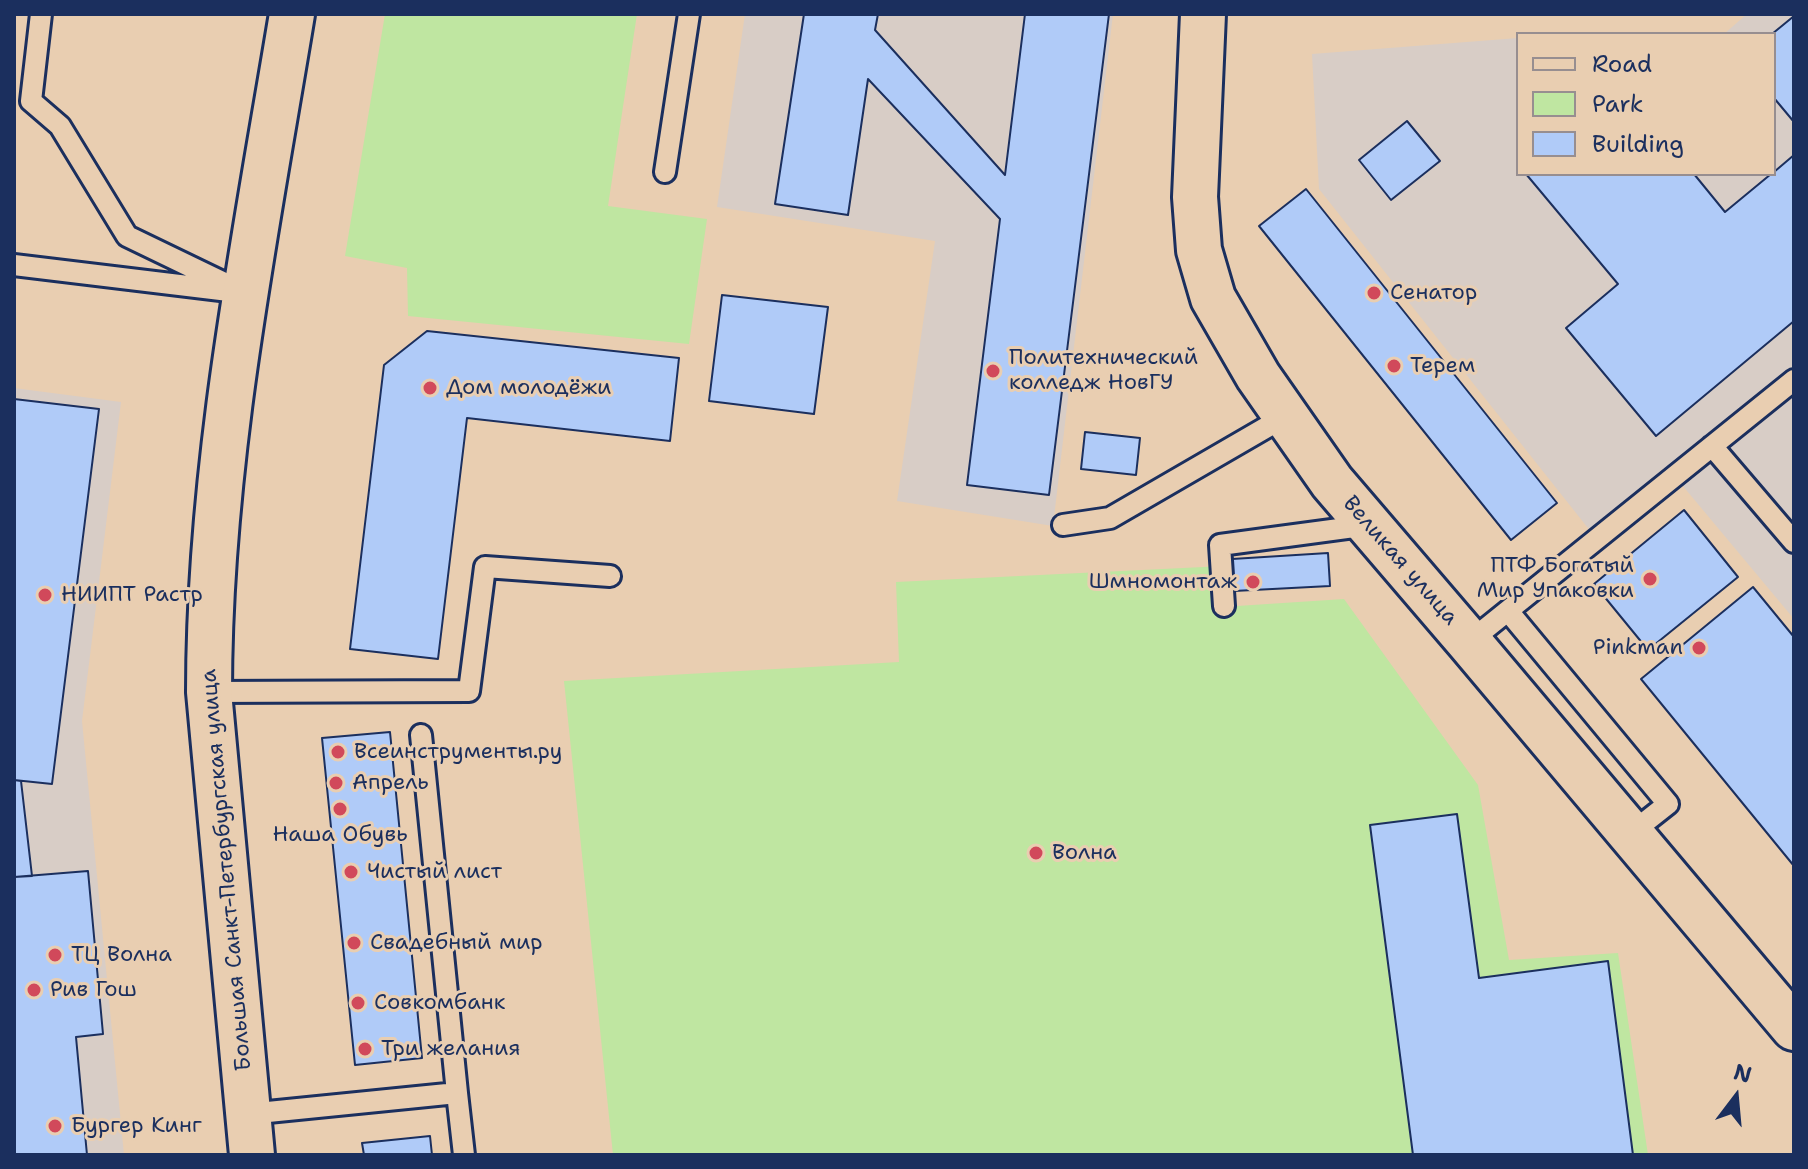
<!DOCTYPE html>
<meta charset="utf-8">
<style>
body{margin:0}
#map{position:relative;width:1808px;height:1169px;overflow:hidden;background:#e9ceb1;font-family:"Shantell Sans",sans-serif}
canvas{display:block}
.frame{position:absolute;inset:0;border:16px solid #1b2f5e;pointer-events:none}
.legend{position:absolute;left:1516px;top:32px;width:260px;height:144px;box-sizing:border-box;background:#e9ceb1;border:2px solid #978e90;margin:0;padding:10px 14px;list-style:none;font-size:24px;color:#1b2f5e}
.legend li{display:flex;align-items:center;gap:16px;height:40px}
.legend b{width:40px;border:2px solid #978e90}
.north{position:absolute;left:1696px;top:1057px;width:80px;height:80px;-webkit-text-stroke:6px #e9ceb1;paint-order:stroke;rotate:16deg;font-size:22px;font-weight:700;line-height:32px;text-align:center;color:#1b2f5e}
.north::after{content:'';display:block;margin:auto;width:28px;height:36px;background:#1b2f5e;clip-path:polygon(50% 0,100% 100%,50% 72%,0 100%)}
</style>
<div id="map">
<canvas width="1808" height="1169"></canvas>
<div class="frame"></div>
<ul class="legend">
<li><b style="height:10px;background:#e9ceb1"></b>Road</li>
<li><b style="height:22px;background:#bfe6a1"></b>Park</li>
<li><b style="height:22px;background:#b0cbf8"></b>Building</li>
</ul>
<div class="north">N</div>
</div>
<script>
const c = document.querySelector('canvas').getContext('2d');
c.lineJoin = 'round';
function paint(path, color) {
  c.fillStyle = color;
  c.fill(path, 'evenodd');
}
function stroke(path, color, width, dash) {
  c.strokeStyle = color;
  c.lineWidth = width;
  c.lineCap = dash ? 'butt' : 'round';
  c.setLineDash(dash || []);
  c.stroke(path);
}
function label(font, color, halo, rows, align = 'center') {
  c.font = font + ' "Shantell Sans",sans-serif';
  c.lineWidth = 6;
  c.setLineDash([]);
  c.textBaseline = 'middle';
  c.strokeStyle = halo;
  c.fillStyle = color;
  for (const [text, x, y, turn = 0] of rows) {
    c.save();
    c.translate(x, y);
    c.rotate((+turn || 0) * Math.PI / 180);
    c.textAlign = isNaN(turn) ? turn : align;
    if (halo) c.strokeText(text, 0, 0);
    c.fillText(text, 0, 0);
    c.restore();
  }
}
paint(new Path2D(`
 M 745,14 L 1113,14 L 1053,526 L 897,501 L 935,241 L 717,207 Z
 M 1747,14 L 1794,14 L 1794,619 L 1677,479 L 1599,542 L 1319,189 L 1312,54 L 1518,38 L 1518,174 L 1774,174 L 1774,34 L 1724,34 Z
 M 14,388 L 121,402 L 82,721 L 124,1155 L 14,1155 Z`), '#d8cdc6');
paint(new Path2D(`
 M 385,14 L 637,14 L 608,206 L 707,219 L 689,344 L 408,316 L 407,268 L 345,256 Z
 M 1224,566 L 1237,606 L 1344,599 L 1478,785 L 1509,960 L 1618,953 L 1648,1155 L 613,1155 L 564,681 L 899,662 L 896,582 Z`), '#bfe6a1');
const building = new Path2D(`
 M 804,14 L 878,14 L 875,30 L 1005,175 L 1025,14 L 1109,14 L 1049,495 L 967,485 L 1000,219 L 868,79 L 848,215 L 775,204 Z
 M 1794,16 L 1794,122 L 1774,98 L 1774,34 L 1772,34 Z
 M 1407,121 L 1440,161 L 1391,200 L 1359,160 Z
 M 1794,155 L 1794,321 L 1656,436 L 1566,328 L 1618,284 L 1526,174 L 1694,174 L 1725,212 L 1771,174 L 1774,174 L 1774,172 Z
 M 1306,189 L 1557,503 L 1511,540 L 1259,226 Z
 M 722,295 L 828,307 L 814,414 L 709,401 Z
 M 427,331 L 679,358 L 670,441 L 467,418 L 438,659 L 350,649 L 384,365 Z
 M 14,399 L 99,409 L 52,784 L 14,780 Z
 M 1085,432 L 1140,438 L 1136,475 L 1081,469 Z
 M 1684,510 L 1738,577 L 1648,650 L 1594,584 Z
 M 1328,553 L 1330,586 L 1234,591 L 1232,559 Z
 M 1753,587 L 1794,637 L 1794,866 L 1641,679 Z
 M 390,732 L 422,1058 L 355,1065 L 322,738 Z
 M 14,780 L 21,781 L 32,876 L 14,877 Z
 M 1457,814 L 1479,978 L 1608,961 L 1633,1155 L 1413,1155 L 1370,825 Z
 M 88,871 L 103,1034 L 76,1037 L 87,1155 L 14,1155 L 14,877 Z
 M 430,1136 L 432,1155 L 364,1155 L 362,1143 Z`);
paint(building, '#b0cbf8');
stroke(building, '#1b2f5e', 2);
const service = new Path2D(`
 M 41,14 L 31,101 L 60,126 L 127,236 L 245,293
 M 665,172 L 689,14
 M 14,265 L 229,291
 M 1712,446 L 1794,542
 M 1063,525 L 1110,518 L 1286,416
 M 1224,606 L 1220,545 L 1369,525
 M 1508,611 L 1668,804 L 1630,834
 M 1469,642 L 1794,380
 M 209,692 L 469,691 L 485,567 L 610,576
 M 421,735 L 457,1093
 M 248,1114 L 457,1093 L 464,1155`);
const secondary = new Path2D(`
 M 1203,14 L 1195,197 L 1199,250 L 1213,298 L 1258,376 L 1332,482 L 1469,642 L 1794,1028`);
const primary = new Path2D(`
 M 252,1155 L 209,692 C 209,464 255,238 292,14`);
stroke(service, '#1b2f5e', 26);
stroke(secondary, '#1b2f5e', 50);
stroke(primary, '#1b2f5e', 50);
stroke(service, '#e9ceb1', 20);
stroke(secondary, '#e9ceb1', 44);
stroke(primary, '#e9ceb1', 44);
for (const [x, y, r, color] of [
 [1374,293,8,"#d1495b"],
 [1394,366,8,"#d1495b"],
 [993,371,8,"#d1495b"],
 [430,388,8,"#d1495b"],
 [1650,579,8,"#d1495b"],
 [1253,582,8,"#d1495b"],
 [45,595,8,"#d1495b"],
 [1699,648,8,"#d1495b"],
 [338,752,8,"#d1495b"],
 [336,783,8,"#d1495b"],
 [340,809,8,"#d1495b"],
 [1036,853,8,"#d1495b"],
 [351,872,8,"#d1495b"],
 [354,943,8,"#d1495b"],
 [55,955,8,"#d1495b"],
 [34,990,8,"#d1495b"],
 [358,1003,8,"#d1495b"],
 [365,1049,8,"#d1495b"],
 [55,1126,8,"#d1495b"]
]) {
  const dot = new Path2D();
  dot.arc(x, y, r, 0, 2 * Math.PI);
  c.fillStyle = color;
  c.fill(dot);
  stroke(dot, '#e9ceb1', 3);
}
label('22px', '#1b2f5e', '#e9ceb1', [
 ["Сенатор",1390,293],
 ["Политехнический",1009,358],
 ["колледж НовГУ",1009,383],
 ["Терем",1410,366],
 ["Дом молодёжи",446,388],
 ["ПТФ Богатый",1634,566,"right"],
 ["Мир Упаковки",1634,591,"right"],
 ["Шмномонтаж",1237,582,"right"],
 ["НИИПТ Растр",61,595],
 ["Pinkman",1683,648,"right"],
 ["Всеинструменты.ру",354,752],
 ["Апрель",352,783],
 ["Наша Обувь",340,835,"center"],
 ["Волна",1052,853],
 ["Чистый лист",367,872],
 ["Свадебный мир",370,943],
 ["ТЦ Волна",71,955],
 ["Рив Гош",50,990],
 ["Совкомбанк",374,1003],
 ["Три желания",381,1049],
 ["Бургер Кинг",71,1126]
], 'left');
label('22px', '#1b2f5e', '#e9ceb1', [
 ["Великая улица",1400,561,49],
 ["Большая Санкт-Петербургская улица",227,870,-95]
]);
</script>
